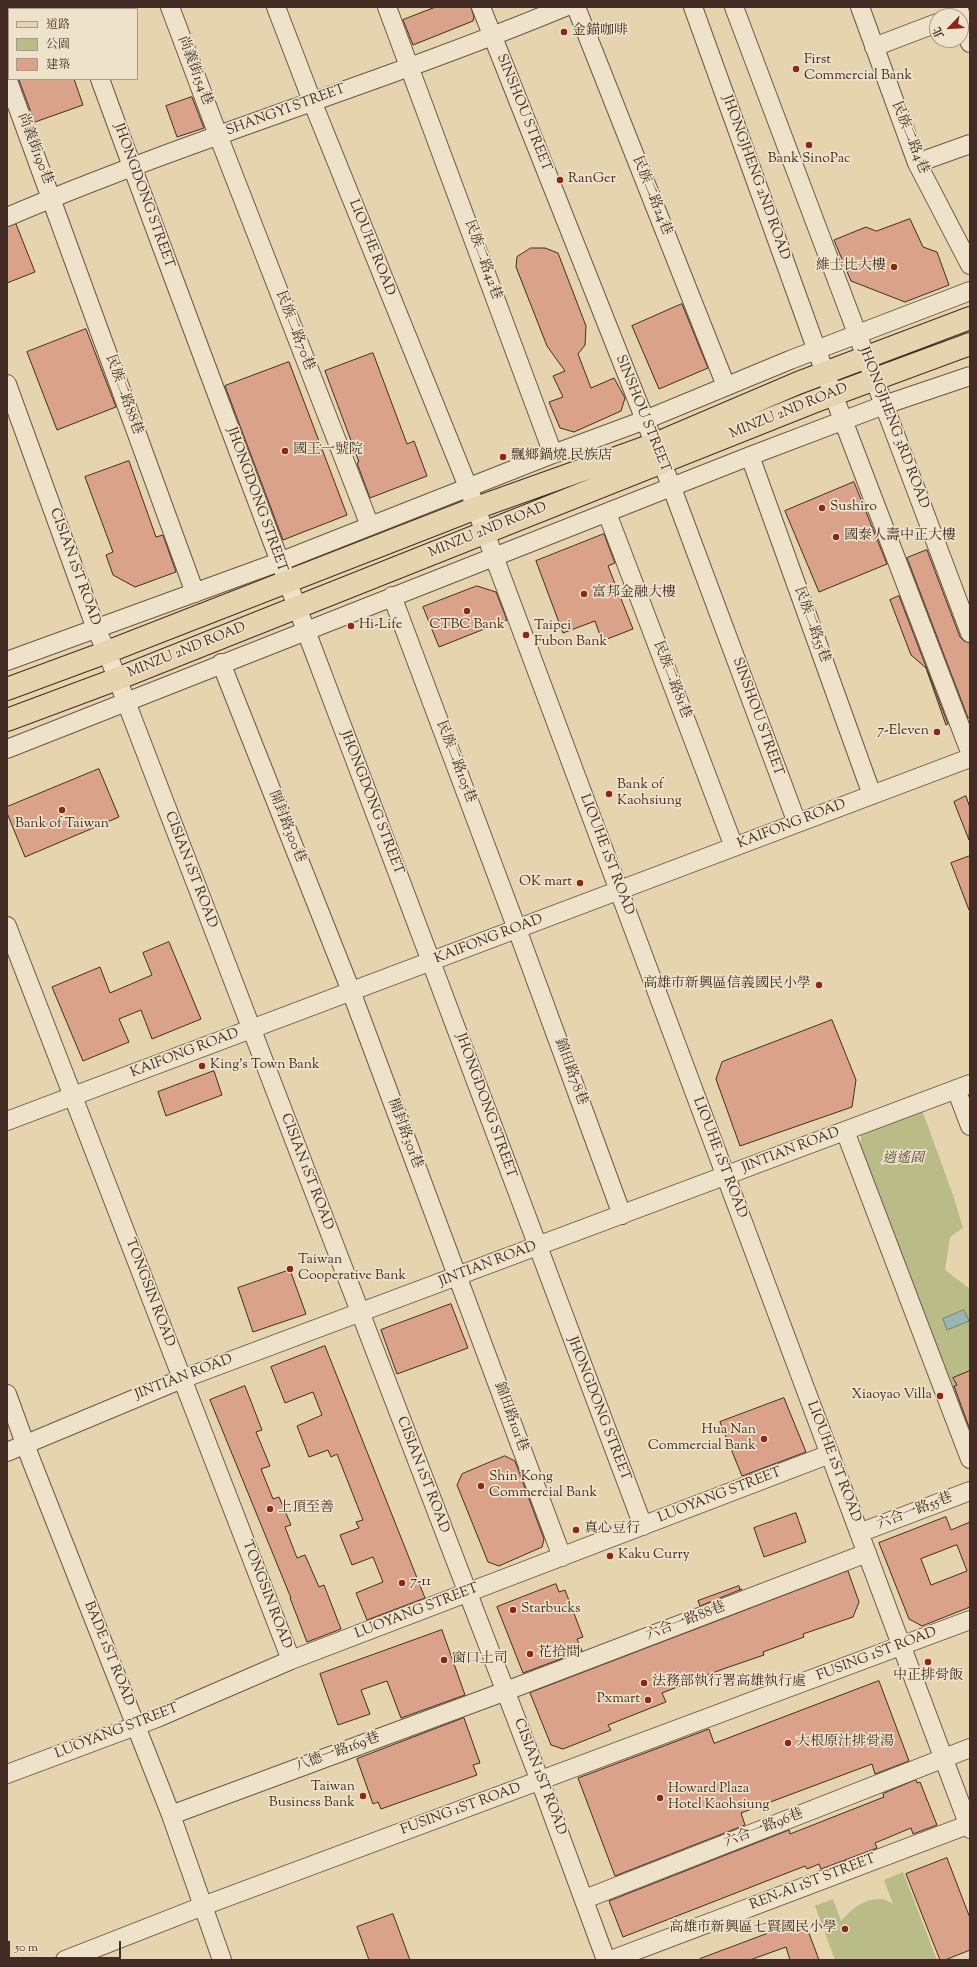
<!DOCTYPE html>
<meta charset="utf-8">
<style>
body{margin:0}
#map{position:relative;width:977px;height:1967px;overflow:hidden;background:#e5d4ae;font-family:"Sorts Mill Goudy","Noto Serif TC",serif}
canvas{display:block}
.frame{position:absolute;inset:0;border:8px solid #422c23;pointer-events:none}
.legend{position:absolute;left:8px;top:8px;width:130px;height:72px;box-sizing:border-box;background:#eee3ca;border:1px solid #a99a87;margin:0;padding:5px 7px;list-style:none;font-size:12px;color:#422c23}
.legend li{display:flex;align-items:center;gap:8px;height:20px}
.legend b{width:20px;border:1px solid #a99a87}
.north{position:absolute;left:929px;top:8px;width:40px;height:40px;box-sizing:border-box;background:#eee3ca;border:1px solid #a99a87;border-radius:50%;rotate:245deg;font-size:11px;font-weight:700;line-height:16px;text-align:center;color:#422c23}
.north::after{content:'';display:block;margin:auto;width:14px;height:18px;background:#8f2418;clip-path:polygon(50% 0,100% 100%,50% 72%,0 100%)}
.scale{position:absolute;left:8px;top:1941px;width:113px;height:18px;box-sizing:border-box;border:2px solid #422c23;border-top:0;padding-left:5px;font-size:12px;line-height:14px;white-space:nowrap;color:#422c23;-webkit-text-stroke:3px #eee3ca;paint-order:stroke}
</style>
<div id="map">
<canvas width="977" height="1967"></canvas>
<div class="frame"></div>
<ul class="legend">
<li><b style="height:5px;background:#e5d4ae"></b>道路</li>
<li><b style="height:11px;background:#b9bc87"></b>公園</li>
<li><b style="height:11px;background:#daa288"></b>建築</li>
</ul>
<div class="north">北</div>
<div class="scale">50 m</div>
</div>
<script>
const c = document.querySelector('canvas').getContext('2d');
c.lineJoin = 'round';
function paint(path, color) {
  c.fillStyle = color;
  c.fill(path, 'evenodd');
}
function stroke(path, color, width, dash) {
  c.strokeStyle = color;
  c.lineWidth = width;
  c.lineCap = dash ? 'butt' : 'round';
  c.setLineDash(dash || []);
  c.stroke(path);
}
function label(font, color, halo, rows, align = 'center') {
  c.font = font + ' "Sorts Mill Goudy","Noto Serif TC",serif';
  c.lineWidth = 3.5;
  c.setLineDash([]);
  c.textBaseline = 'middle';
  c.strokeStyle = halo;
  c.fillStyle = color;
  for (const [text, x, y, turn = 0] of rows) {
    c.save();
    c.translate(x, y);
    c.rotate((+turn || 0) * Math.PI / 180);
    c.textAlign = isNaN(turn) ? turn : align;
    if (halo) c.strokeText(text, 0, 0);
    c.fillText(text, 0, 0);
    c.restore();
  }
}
paint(new Path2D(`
 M 922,1110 L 953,1195 L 963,1228 L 950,1237 L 945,1270 L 970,1289 L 970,1441 L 861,1146 L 861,1134 Z
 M 903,1872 L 937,1960 L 835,1960 L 815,1906 L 833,1899 L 841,1921 C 851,1909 865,1898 881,1899 C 885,1899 890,1902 893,1904 L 884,1880 Z`), '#b9bc87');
const water = new Path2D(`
 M 964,1310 L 969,1321 L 947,1330 L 943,1319 Z`);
paint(water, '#9ab5b5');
stroke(water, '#777e7b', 1);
const building = new Path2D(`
 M 436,7 L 471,7 L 474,17 L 473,21 L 413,45 L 403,20 Z
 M 19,79 L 74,79 L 83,105 L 35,122 Z
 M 192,97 L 204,128 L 177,137 L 166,106 Z
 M 910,219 L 923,247 L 937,252 L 949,285 L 905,302 L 851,281 L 834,240 L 866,227 L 876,231 Z
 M 16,224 L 35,272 L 7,283 L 7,227 Z
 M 531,248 L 545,248 L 558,253 L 586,326 L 585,345 L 578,354 L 591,388 L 614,378 L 625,398 L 621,411 L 574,432 L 560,428 L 549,402 L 563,397 L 553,376 L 565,371 L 547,346 L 516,267 L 517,257 Z
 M 682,304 L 708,368 L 659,389 L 632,326 Z
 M 86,329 L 116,407 L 57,430 L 27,352 Z
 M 373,353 L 407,444 L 414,441 L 427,476 L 370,498 L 357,463 L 359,462 L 325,371 Z
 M 289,362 L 347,515 L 283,540 L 225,386 Z
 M 129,461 L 156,537 L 163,535 L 176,572 L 135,587 L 113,575 L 106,555 L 113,552 L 85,477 Z
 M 854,482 L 887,564 L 819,592 L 785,511 Z
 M 604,534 L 615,563 L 608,566 L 633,629 L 602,641 L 595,621 L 563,633 L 536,561 Z
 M 927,550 L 960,637 L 964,641 L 970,643 L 970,717 L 968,718 L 907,558 Z
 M 477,586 L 496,592 L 507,620 L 439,647 L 423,607 Z
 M 899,596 L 948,724 L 946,725 L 926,668 L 911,655 L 890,600 Z
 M 99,769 L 119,817 L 25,857 L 7,813 L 7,807 Z
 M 966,796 L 970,808 L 969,840 L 954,802 Z
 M 970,856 L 970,910 L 969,910 L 951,863 Z
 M 169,942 L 201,1019 L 152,1039 L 141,1010 L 119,1019 L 129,1042 L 83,1061 L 52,987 L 100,967 L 110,993 L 152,975 L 143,953 Z
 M 832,1020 L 856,1080 L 852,1107 L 740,1146 L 716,1079 L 722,1062 Z
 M 214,1071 L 222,1095 L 166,1116 L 158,1092 Z
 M 290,1270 L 306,1314 L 253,1332 L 238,1288 Z
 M 451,1304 L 468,1348 L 397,1374 L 381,1330 Z
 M 325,1346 L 425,1598 L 367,1620 L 356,1593 L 383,1582 L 373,1557 L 352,1565 L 340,1535 L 359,1528 L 356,1522 L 363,1520 L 337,1454 L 331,1457 L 328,1450 L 309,1457 L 297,1426 L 322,1415 L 313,1392 L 285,1403 L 271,1367 Z
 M 970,1371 L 970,1430 L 954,1386 L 957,1385 L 953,1378 Z
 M 245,1386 L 262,1430 L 256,1432 L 270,1466 L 261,1469 L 273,1499 L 279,1497 L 291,1525 L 285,1527 L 297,1558 L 305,1555 L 319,1587 L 324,1585 L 341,1629 L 307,1642 L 290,1598 L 291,1598 L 210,1400 Z
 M 784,1398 L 806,1452 L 742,1476 L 720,1422 Z
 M 505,1456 L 515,1461 L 544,1539 L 542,1547 L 499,1566 L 488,1562 L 457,1485 L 462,1474 Z
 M 796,1513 L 806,1542 L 764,1557 L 754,1528 Z
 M 946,1517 L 951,1530 L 970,1522 L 970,1607 L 922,1626 L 909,1619 L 879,1543 ZM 957,1545 L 967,1571 L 931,1585 L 921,1559 Z
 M 848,1571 L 859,1602 L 853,1617 L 803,1634 L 804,1637 L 763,1652 L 764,1655 L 723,1669 L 662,1693 L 666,1702 L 608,1725 L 611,1730 L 563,1749 L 551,1745 L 530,1693 Z
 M 556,1584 L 559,1592 L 565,1590 L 583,1637 L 577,1639 L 582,1651 L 523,1673 L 497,1607 Z
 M 739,1586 L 740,1590 L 742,1589 L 700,1606 L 698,1601 Z
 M 442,1630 L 465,1695 L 401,1718 L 387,1681 L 361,1690 L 370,1714 L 338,1725 L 320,1674 Z
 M 879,1681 L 909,1761 L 875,1774 L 872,1764 L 741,1813 L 745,1825 L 615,1876 L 578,1778 L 709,1729 L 714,1743 Z
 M 464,1718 L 480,1763 L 473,1765 L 477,1775 L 381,1809 L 378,1802 L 373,1804 L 357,1759 Z
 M 916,1780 L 917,1783 L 920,1782 L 937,1825 L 913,1834 L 911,1828 L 875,1843 L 877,1848 L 821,1869 L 819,1864 L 807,1869 L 805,1866 L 623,1937 L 609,1901 L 789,1830 L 790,1834 L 884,1797 L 883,1794 Z
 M 947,1858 L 970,1918 L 970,1950 L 945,1960 L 940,1960 L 906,1874 Z
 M 393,1914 L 410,1960 L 369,1960 L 357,1927 Z
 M 804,1920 L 819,1960 L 790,1960 L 786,1947 L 750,1960 L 700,1960 L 700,1959 Z`);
paint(building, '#daa288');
stroke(building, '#422c23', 1);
const minor = new Path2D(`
 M 74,7 L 74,9
 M 170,7 L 218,135 L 370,526
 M 276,7 L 312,101 L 468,487 L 970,1829
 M 387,7 L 553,454
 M 481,7 L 672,488 L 797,823
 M 576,7 L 726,386
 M 693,7 L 825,373 L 970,752
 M 734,7 L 970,633
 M 860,7 L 917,163 L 970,265
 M 958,7 L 970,43
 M 874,47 L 937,23
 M 7,78 L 195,593
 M 100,79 C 207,373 320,666 430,959 C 502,1148 571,1337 643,1526
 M 917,163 L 970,144
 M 7,217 C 190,139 381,83 565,7
 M 7,384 L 96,629 L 107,652 L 540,1781 L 606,1960
 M 750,456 L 872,795
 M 607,513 L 734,847
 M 392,596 L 517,929 L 622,1215
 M 7,661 L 279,562 L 553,454 L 645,420 L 790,360 L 970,291
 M 221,663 L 351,991 L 562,1557
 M 7,749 L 750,456 L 884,405 L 970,376
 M 7,926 L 291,1660
 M 956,1089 L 970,1126
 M 7,1121 L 970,758
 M 845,1131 L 970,1459
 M 7,1394 L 31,1460 L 171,1815 L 222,1960
 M 7,1452 L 182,1379 L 970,1084
 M 859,1533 L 970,1491
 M 7,1774 L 157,1718 L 291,1660 L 830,1454
 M 171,1815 L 506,1691 L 867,1553
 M 585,1899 L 970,1748
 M 65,1960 L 203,1906 L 970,1620
 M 611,1960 L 970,1824`);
const major = new Path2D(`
 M 7,689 L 107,652 L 476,508 L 655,444 L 798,383 L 970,318
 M 7,720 L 117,679 L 813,402 L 970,344`);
stroke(minor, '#6b5646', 20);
stroke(major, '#422c23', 24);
stroke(minor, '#eee3ca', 18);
stroke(major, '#e5d4ae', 22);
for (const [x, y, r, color] of [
 [564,32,4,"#8f2418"],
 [796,69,4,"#8f2418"],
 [809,145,4,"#8f2418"],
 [560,180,4,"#8f2418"],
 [894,267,4,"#8f2418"],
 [285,451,4,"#8f2418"],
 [503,457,4,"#8f2418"],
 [822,508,4,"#8f2418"],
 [836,537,4,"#8f2418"],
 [584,594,4,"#8f2418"],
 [467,611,4,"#8f2418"],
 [351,626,4,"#8f2418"],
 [526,635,4,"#8f2418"],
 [937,732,4,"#8f2418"],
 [609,794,4,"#8f2418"],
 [62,810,4,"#8f2418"],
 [580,883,4,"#8f2418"],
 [819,985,4,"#8f2418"],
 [202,1066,4,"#8f2418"],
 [290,1269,4,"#8f2418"],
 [940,1396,4,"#8f2418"],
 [764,1439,4,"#8f2418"],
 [481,1486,4,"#8f2418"],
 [270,1509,4,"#8f2418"],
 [576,1530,4,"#8f2418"],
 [610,1556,4,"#8f2418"],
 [402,1583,4,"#8f2418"],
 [513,1610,4,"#8f2418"],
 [530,1654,4,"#8f2418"],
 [444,1660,4,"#8f2418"],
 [928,1662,4,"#8f2418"],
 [644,1683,4,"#8f2418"],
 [648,1700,4,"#8f2418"],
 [788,1743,4,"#8f2418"],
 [363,1796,4,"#8f2418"],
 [660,1798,4,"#8f2418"],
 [845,1929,4,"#8f2418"]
]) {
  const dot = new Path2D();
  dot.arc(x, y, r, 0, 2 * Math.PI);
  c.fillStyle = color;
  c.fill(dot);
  stroke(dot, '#eee3ca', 1.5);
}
label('14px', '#422c23', '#eee3ca', [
 ["金錨咖啡",572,32],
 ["First",804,61],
 ["Commercial Bank",804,77],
 ["Bank SinoPac",809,160,"center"],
 ["RanGer",568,180],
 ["維士比大樓",886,267,"right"],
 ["國王一號院",293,451],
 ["飄鄉鍋燒 民族店",511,457],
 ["Sushiro",830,508],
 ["國泰人壽中正大樓",844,537],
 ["富邦金融大樓",592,594],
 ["Hi-Life",359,626],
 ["CTBC Bank",467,626,"center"],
 ["Taipei",534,627],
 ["Fubon Bank",534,643],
 ["7-Eleven",929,732,"right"],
 ["Bank of",617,786],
 ["Kaohsiung",617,802],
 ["Bank of Taiwan",62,825,"center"],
 ["OK mart",572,883,"right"],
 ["高雄市新興區信義國民小學",811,985,"right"],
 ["King's Town Bank",210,1066],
 ["Taiwan",298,1261],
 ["Cooperative Bank",298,1277],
 ["Xiaoyao Villa",932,1396,"right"],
 ["Hua Nan",756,1431,"right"],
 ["Commercial Bank",756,1447,"right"],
 ["Shin Kong",489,1478],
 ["Commercial Bank",489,1494],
 ["上頂至善",278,1509],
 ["真心豆行",584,1530],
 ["Kaku Curry",618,1556],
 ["7-11",410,1583],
 ["Starbucks",521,1610],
 ["花拾間",538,1654],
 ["窗口土司",452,1660],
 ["中正排骨飯",928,1677,"center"],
 ["法務部執行署高雄執行處",652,1683],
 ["Pxmart",640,1700,"right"],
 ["大根原汁排骨湯",796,1743],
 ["Taiwan",355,1788,"right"],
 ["Business Bank",355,1804,"right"],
 ["Howard Plaza",668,1790],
 ["Hotel Kaohsiung",668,1806],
 ["高雄市新興區七賢國民小學",837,1929,"right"]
], 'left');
label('14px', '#422c23', '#eee3ca', [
 ["尚義街154巷",194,71,69],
 ["SHANGYI STREET",286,111,-20],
 ["SINSHOU STREET",523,113,68],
 ["民族二路4巷",909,138,68],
 ["尚義街190巷",34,149,69],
 ["JHONGJHENG 2ND ROAD",755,178,70],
 ["JHONGDONG STREET",143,196,70],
 ["民族二路24巷",651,196,68],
 ["LIOUHE ROAD",371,248,68],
 ["民族二路42巷",482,260,70],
 ["民族二路70巷",294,331,69],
 ["民族二路88巷",123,395,70],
 ["MINZU 2ND ROAD",789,412,-22],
 ["SINSHOU STREET",642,414,68],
 ["JHONGJHENG 3RD ROAD",893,428,69],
 ["JHONGDONG STREET",256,500,70],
 ["MINZU 2ND ROAD",488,531,-22],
 ["CISIAN 1ST ROAD",74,567,70],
 ["民族二路55巷",811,625,70],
 ["MINZU 2ND ROAD",187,651,-22],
 ["民族二路81巷",671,680,69],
 ["SINSHOU STREET",757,717,70],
 ["民族二路105巷",455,762,69],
 ["JHONGDONG STREET",371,803,69],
 ["KAIFONG ROAD",792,825,-21],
 ["開封路300巷",286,827,68],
 ["LIOUHE 1ST ROAD",606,855,69],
 ["CISIAN 1ST ROAD",190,870,69],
 ["KAIFONG ROAD",489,940,-21],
 ["KAIFONG ROAD",185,1054,-21],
 ["錦田路78巷",570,1072,70],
 ["JHONGDONG STREET",485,1106,70],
 ["開封路301巷",404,1134,69],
 ["JINTIAN ROAD",791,1151,-21],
 ["LIOUHE 1ST ROAD",719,1158,69],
 ["CISIAN 1ST ROAD",306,1172,69],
 ["JINTIAN ROAD",488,1265,-21],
 ["TONGSIN ROAD",149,1293,69],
 ["JINTIAN ROAD",184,1378,-21],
 ["JHONGDONG STREET",598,1409,69],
 ["錦田路101巷",510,1417,70],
 ["LIOUHE 1ST ROAD",833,1462,69],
 ["CISIAN 1ST ROAD",422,1475,69],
 ["LUOYANG STREET",720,1496,-21],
 ["六合一路55巷",915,1512,-21],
 ["TONGSIN ROAD",266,1595,69],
 ["LUOYANG STREET",417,1612,-21],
 ["六合一路88巷",686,1622,-21],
 ["BADE 1ST ROAD",108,1654,68],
 ["FUSING 1ST ROAD",877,1655,-21],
 ["LUOYANG STREET",117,1732,-21],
 ["八德一路169巷",338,1753,-20],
 ["CISIAN 1ST ROAD",539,1777,69],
 ["FUSING 1ST ROAD",461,1810,-20],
 ["六合一路96巷",764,1829,-21],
 ["REN-AI 1ST STREET",813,1883,-21]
]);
label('italic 14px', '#5a4937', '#eee3ca', [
 ["逍遙園",903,1160]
]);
</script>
